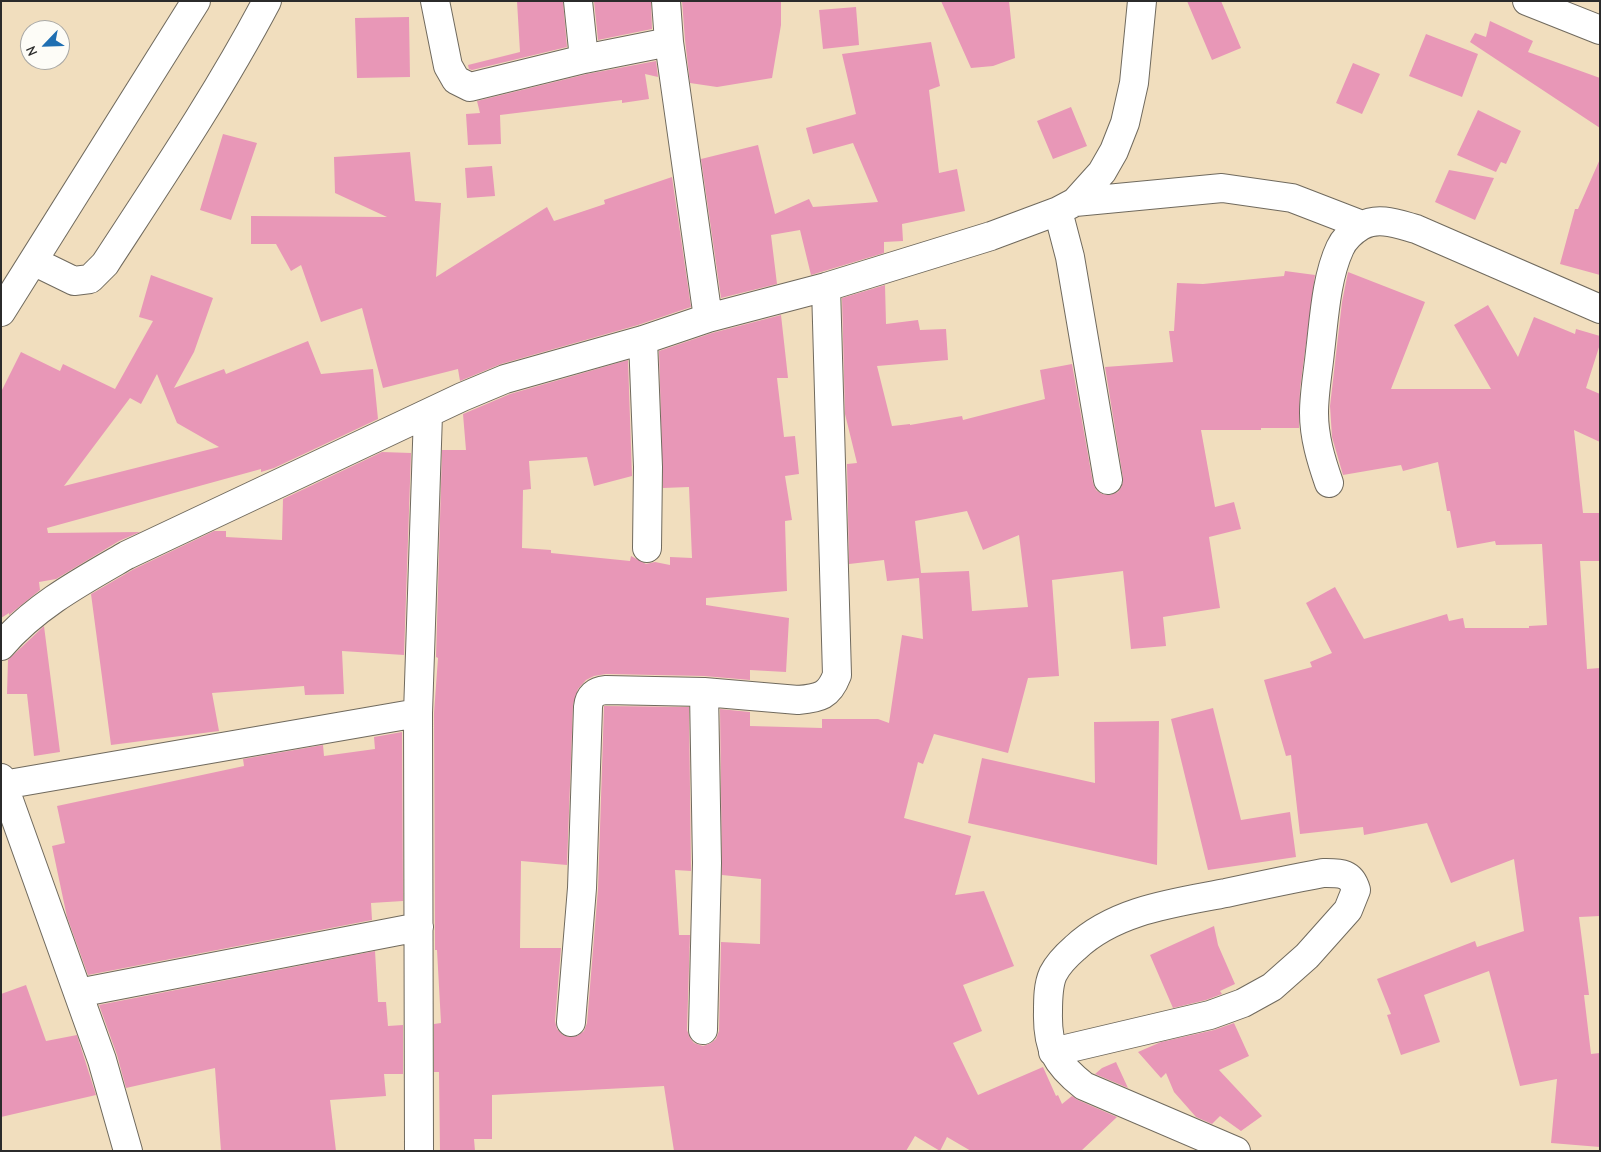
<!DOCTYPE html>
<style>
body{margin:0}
#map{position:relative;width:1601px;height:1152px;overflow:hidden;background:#f1debe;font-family:"Comic Neue",sans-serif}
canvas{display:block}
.frame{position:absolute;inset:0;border:2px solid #2b2b2b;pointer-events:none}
.north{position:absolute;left:20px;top:20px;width:50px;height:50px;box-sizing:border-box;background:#fdfcf7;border:1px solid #a9a8a5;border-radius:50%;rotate:246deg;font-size:14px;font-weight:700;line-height:20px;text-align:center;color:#2b2b2b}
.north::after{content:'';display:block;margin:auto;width:18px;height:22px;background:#1f6fb2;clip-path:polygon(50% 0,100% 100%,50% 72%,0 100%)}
</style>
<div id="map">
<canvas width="1601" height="1152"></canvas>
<div class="frame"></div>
<div class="north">N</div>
</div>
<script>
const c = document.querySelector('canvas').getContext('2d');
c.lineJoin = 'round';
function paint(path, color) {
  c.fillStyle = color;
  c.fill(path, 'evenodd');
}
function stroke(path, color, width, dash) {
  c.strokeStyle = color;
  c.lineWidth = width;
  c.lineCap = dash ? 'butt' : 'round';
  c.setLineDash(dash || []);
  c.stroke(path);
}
paint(new Path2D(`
 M 517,1 L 563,1 L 567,47 L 472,70 L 469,69 L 468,65 L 520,52 Z
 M 594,1 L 651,1 L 652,29 L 598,40 Z
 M 682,1 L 781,1 L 781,25 L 772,78 L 717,87 L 690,83 L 685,40 Z
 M 941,1 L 1009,1 L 1015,58 L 993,66 L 971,68 Z
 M 1187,1 L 1221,1 L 1241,48 L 1212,60 Z
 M 856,7 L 859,45 L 823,49 L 819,10 Z
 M 409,17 L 410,77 L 357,78 L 355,18 Z
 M 1490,21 L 1533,41 L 1528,52 L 1600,78 L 1600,128 L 1470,42 L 1475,33 L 1486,37 Z
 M 1426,34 L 1478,54 L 1462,97 L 1409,76 Z
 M 931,42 L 940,86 L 929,90 L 939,173 L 957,169 L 965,211 L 902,224 L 903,241 L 884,242 L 884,253 L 811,275 L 800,230 L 771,235 L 777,284 L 721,298 L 701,159 L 758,145 L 775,214 L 809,199 L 813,207 L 878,202 L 853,143 L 813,154 L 806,128 L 856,114 L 842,54 Z
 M 656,61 L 658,77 L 645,74 L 649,99 L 622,103 L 622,100 L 500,115 L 501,144 L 468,145 L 466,114 L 480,113 L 477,101 L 587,74 Z
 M 1353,63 L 1380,74 L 1362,114 L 1336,103 Z
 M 1071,107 L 1087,146 L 1053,159 L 1037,121 Z
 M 1478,110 L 1521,131 L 1506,164 L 1501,162 L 1496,172 L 1457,155 Z
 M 223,134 L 257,143 L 231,220 L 200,210 Z
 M 410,152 L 415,201 L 441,203 L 436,277 L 547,207 L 554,221 L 605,204 L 604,200 L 672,177 L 691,307 L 638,325 L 501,364 L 460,381 L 458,369 L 383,388 L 362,308 L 321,322 L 301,265 L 291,271 L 276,244 L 251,244 L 251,216 L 387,217 L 335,193 L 334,157 Z
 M 1600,159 L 1600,275 L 1560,264 L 1575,209 L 1578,209 Z
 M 492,166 L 495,196 L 467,198 L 465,168 Z
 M 1449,170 L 1494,178 L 1475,220 L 1435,202 Z
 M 1285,271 L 1315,275 L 1300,389 L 1299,428 L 1261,428 L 1261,430 L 1201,430 L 1215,507 L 1234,502 L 1241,529 L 1209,537 L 1220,608 L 1163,617 L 1166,646 L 1131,649 L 1123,571 L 1052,580 L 1059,676 L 1028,678 L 1008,753 L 934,734 L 923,764 L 918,762 L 904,818 L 971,836 L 955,895 L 984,891 L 1014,966 L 963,985 L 982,1031 L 953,1043 L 978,1095 L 1043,1067 L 1056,1096 L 1058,1095 L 1062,1104 L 1072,1096 L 1078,1100 L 1117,1117 L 1081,1151 L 971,1151 L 947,1137 L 940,1151 L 915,1136 L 906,1151 L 674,1151 L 664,1086 L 492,1095 L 492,1139 L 474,1139 L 475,1151 L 440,1151 L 439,1072 L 434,1072 L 434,1024 L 441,1023 L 437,950 L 435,950 L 434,713 L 438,658 L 436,657 L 442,450 L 466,450 L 463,414 L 510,394 L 628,360 L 632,476 L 594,486 L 587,457 L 529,461 L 531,489 L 523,490 L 522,548 L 551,550 L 551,553 L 630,561 L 631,556 L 646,564 L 655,562 L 670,565 L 670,557 L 692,558 L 689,487 L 663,488 L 659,351 L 712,333 L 781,315 L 788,378 L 777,378 L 784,437 L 795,436 L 799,474 L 785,476 L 792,520 L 785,521 L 787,591 L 706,598 L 706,605 L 789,618 L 786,672 L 750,670 L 750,680 L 704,676 L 606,674 L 594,676 L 586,680 L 578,689 L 573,705 L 567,865 L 521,861 L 520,948 L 561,948 L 555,1021 L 557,1029 L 563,1035 L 569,1037 L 577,1036 L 584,1031 L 587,1023 L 598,889 L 604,706 L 689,707 L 691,871 L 675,870 L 679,935 L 690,935 L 687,1030 L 690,1038 L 694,1043 L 703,1046 L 711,1043 L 716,1039 L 719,1031 L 721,942 L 760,944 L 761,879 L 722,875 L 720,709 L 750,712 L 750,726 L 822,728 L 822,719 L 878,719 L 889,723 L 902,635 L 923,639 L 919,578 L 887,581 L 884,560 L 849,564 L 847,464 L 857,463 L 845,414 L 842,298 L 885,285 L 886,324 L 918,320 L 920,330 L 946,329 L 948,360 L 877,366 L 892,426 L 910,424 L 910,425 L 962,416 L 963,420 L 1045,399 L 1040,370 L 1072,364 L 1093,483 L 1096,490 L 1102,494 L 1110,495 L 1118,492 L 1122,486 L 1123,478 L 1105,367 L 1173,362 L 1169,331 L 1174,331 L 1177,283 L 1203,284 L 1284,276 ZM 967,511 L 983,550 L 1019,535 L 1028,607 L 972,611 L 969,571 L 921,573 L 915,521 Z
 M 1348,272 L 1425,302 L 1391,389 L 1491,389 L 1454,325 L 1488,305 L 1518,357 L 1534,317 L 1575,334 L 1576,329 L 1600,336 L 1600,344 L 1586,388 L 1600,394 L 1600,442 L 1574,430 L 1583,513 L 1600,513 L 1600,561 L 1580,561 L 1587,669 L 1600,668 L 1600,916 L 1579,917 L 1589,995 L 1584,995 L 1591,1054 L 1600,1053 L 1600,1147 L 1551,1143 L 1557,1079 L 1520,1086 L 1489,971 L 1424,995 L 1440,1042 L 1401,1055 L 1387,1015 L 1391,1014 L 1377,979 L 1475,941 L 1477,947 L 1524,931 L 1514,859 L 1451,883 L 1427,823 L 1364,835 L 1363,827 L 1300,834 L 1291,755 L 1286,756 L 1264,680 L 1312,667 L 1310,662 L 1332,653 L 1306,603 L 1335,587 L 1364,639 L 1447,614 L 1449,621 L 1463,618 L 1465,628 L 1529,628 L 1529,626 L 1547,625 L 1542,544 L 1496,545 L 1495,541 L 1457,548 L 1450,511 L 1447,511 L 1438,462 L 1403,471 L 1401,465 L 1343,475 L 1332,437 L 1330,406 L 1342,302 Z
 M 151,275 L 213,298 L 194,352 L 174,388 L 224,369 L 226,374 L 308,341 L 321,374 L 373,369 L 378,419 L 274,468 L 261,472 L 261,469 L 47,528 L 48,533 L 140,532 L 119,541 L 56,579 L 39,582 L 40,590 L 9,615 L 9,613 L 1,618 L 1,392 L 21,352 L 60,371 L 63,364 L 115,389 L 153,321 L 139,317 ZM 157,374 L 177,423 L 219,447 L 64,486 L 130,398 L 141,404 Z
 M 382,452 L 411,453 L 404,655 L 342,651 L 344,694 L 305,695 L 304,686 L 212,693 L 219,731 L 111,745 L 91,594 L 134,569 L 214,531 L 226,531 L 226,537 L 282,540 L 283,499 Z
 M 44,626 L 60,752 L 34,756 L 27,694 L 7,694 L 8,660 Z
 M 1213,708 L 1241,820 L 1290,812 L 1296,857 L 1208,870 L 1171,719 Z
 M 1159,721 L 1157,865 L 968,823 L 982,758 L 1095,783 L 1094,722 Z
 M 402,732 L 403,901 L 371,903 L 372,920 L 88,975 L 67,917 L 52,846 L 65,843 L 57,806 L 244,766 L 243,759 L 323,745 L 324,756 L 375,749 L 374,737 Z
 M 1214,926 L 1218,945 L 1235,984 L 1220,991 L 1222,994 L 1206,1000 L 1173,1008 L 1150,955 Z
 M 375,951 L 378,1002 L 386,1002 L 388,1026 L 403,1025 L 403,1074 L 384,1074 L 386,1096 L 330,1100 L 336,1151 L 221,1151 L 215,1068 L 126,1088 L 117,1055 L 99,1005 Z
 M 26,985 L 46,1041 L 77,1035 L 96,1095 L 1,1117 L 1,994 Z
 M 1234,1023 L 1249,1056 L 1219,1070 L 1262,1116 L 1241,1131 L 1220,1116 L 1212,1124 L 1196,1117 L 1174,1092 L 1166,1073 L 1161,1078 L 1138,1052 L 1161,1042 L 1214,1030 Z
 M 1116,1062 L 1128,1088 L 1095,1074 L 1102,1068 Z`), '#e897b7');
const minor = new Path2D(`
 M 435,1 L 448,66 L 456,80 L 470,87 L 584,59 L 669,42
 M 578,1 L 584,59
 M 666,1 L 669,42 L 708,318
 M 1527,1 L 1600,30
 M 1075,202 L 1222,188 L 1292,198 L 1362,225
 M 1058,211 L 1070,257 L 1108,480
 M 33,261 L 74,281 L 90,279 L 105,264 C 161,178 219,92 267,1
 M 1,312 L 196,1
 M 643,340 L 648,467 L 647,548
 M 1329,483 C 1321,460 1314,437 1314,413 C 1314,393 1318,372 1320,352 C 1324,320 1326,278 1340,248 C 1344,239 1353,231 1361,226 C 1378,216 1398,224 1416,229 L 1600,309
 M 1,646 C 35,606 82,581 127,555 L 462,397 L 505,379 L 643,340 L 708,318 L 826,287 L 991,236 L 1058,211 L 1075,202 L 1102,172 L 1114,151 L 1125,123 L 1134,83 L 1142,1
 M 1,778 L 102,1060 L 128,1151
 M 3,785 L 418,713
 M 78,993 L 419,927
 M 571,1022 L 582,888 L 588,707 C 589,696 595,691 606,690 L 704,692 L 798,700 C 820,698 829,696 837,675 L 826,287
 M 703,1030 L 707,863 L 704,692
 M 1053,1052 L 1210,1015 L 1243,1003 L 1272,987 L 1307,956 L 1348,910 L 1356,890 C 1351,872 1340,873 1323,873 C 1291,879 1258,886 1226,893 C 1174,903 1115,910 1075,948 C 1067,955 1058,964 1053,974 C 1048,985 1048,999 1048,1012 C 1047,1048 1056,1064 1084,1086 L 1236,1151
 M 419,1151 L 418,713 L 428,414`);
stroke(minor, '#706a5e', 30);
stroke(minor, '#fff', 28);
</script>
